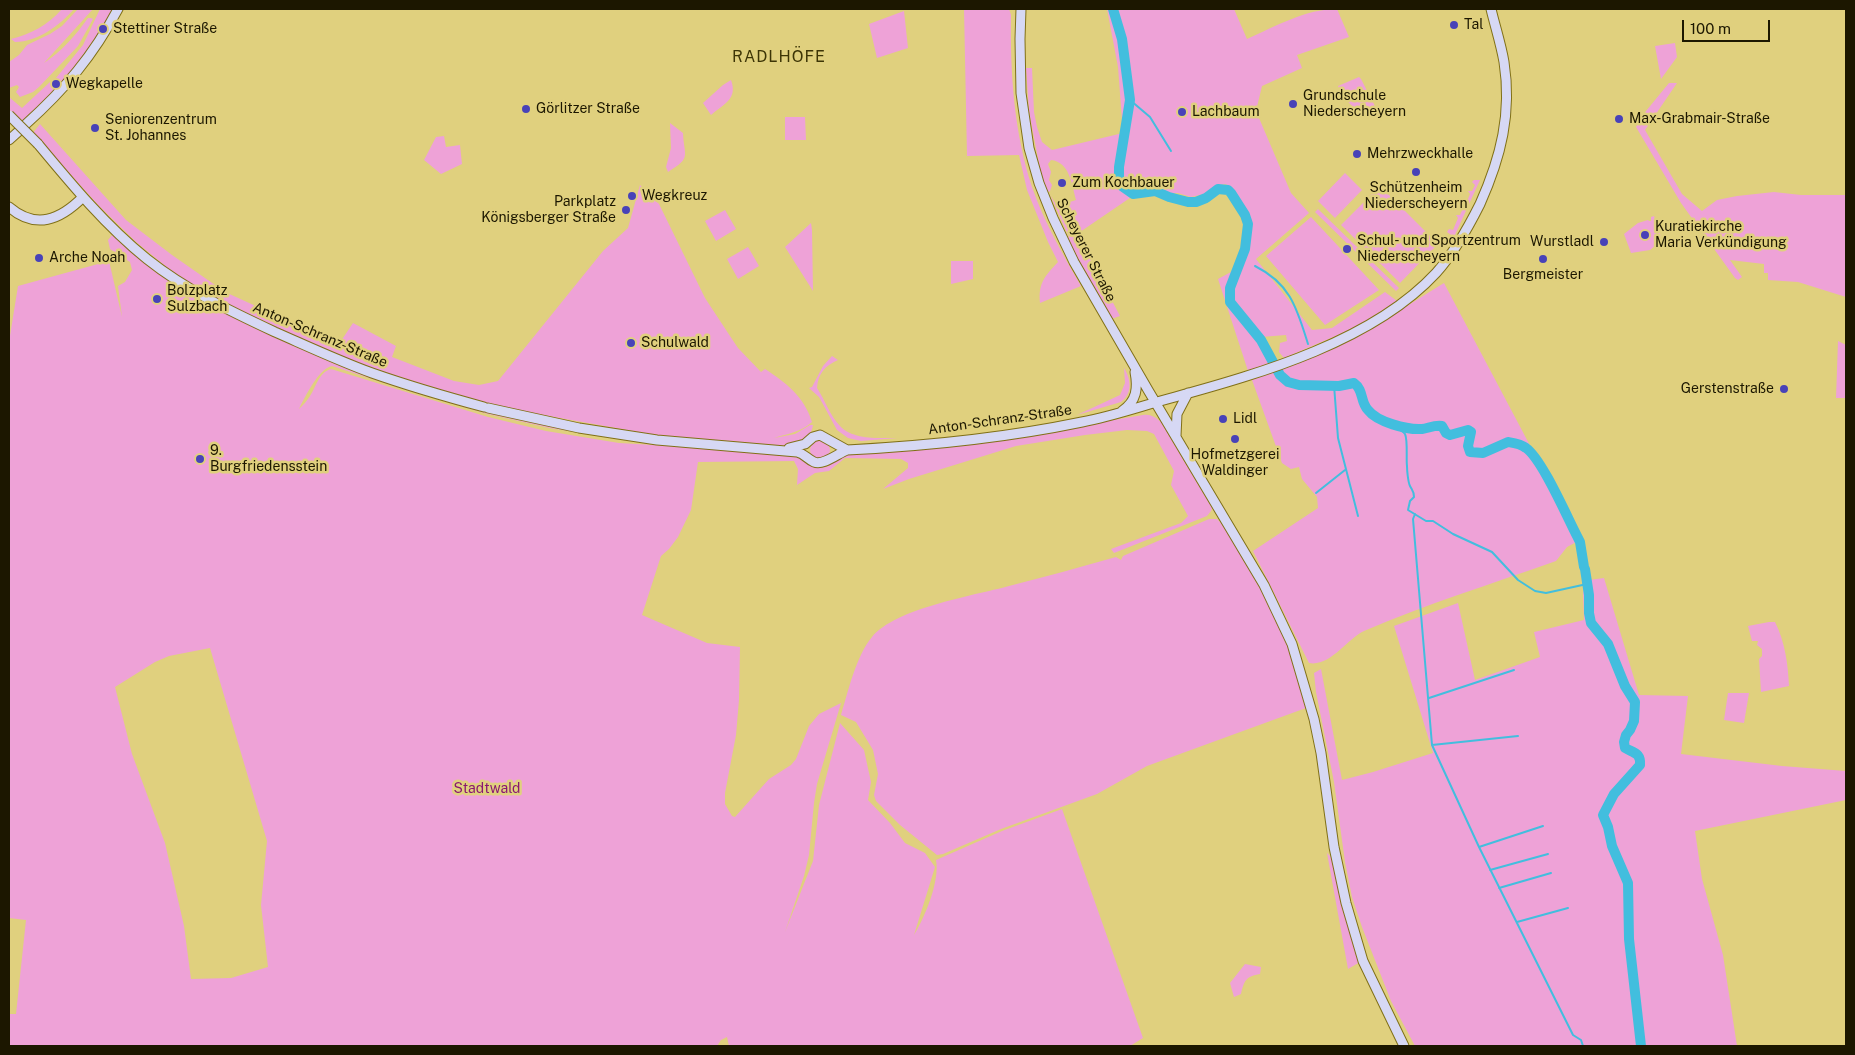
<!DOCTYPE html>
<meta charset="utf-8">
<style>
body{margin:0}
#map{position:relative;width:1855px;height:1055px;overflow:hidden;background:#e0d07e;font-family:"Public Sans",sans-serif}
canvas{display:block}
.frame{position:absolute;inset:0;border:10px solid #1c1700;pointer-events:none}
.scale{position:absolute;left:1682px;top:20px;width:88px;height:22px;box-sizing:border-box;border:2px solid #1c1700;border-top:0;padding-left:6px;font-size:15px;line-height:18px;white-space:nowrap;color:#1c1700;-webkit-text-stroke:4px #e0d07e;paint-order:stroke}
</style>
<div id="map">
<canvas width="1855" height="1055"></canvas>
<div class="frame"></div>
<div class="scale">100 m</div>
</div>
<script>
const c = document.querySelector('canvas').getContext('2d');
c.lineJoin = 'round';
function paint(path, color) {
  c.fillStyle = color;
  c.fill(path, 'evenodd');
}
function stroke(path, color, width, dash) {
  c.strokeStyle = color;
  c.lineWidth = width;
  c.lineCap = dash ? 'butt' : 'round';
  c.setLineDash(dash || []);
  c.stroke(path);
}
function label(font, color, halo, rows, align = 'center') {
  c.font = font + ' "Public Sans",sans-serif';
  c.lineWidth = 5;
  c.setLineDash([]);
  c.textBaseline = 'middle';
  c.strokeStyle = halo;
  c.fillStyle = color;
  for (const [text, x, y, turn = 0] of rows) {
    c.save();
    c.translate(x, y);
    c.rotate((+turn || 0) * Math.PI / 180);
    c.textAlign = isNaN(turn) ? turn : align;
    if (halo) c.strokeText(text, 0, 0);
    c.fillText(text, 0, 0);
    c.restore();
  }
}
paint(new Path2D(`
 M 62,9 L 74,9 C 60,25 38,42 15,42 L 11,39 C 31,34 48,25 62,9 Z
 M 78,9 L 93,9 L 44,63 C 61,52 76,35 88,18 L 91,18 L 93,19 L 78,46 L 39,87 L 33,92 L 20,97 L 16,92 L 19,87 L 17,85 L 9,88 L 9,62 L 19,55 L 27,45 L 50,34 L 62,26 Z
 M 100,9 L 113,9 L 80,63 L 63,83 L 56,78 L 83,45 Z
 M 964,9 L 1009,9 L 1011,15 C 1010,73 1014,132 1032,187 C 1044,222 1063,255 1081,286 L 1040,303 C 1038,283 1045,276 1058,262 L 1048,242 L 1027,190 L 1019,155 L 967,156 Z
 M 1107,9 L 1234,9 L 1247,39 C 1276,26 1306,9 1337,9 L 1349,37 L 1297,55 L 1302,68 L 1262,86 L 1256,111 L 1291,193 L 1309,213 L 1256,259 L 1312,330 L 1332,328 L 1385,292 L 1397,301 L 1361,324 L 1338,335 L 1284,358 L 1279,352 L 1280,343 L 1287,341 L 1286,335 L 1261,337 L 1232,303 C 1227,287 1237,274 1244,260 C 1249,248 1252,234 1251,222 L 1244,224 L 1245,215 L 1235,195 L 1226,184 L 1220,185 L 1204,194 L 1191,197 L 1178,193 L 1168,193 L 1159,187 L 1146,187 L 1077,234 L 1120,316 L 1111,319 L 1086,279 L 1066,238 L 1069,237 L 1050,195 L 1057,206 L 1076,200 C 1072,185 1070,162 1051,160 L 1048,164 L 1051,172 L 1049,180 L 1052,185 L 1050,191 L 1048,192 L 1043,185 L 1029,111 L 1026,68 L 1032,68 L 1034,112 L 1037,127 L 1042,142 L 1052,150 L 1123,133 L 1118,67 Z
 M 904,11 L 908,48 L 877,58 L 869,24 Z
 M 1675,43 L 1677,57 L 1661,79 L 1655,46 Z
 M 1359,77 L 1361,79 L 1379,114 C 1360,119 1345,101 1338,86 Z
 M 731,80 C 738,99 724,104 711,115 L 703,103 L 723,85 Z
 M 50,82 L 57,89 L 28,118 L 21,121 L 9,109 L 9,97 L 22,108 Z
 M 1669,83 L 1677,83 L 1645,130 L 1682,194 L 1702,211 L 1717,200 L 1737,196 L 1774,192 L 1801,195 L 1846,195 L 1846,297 L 1798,282 L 1768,280 L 1768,273 L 1764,273 L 1764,264 L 1730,260 L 1742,277 L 1738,280 L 1735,278 L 1681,203 L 1636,127 L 1646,111 Z
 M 785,117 L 805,117 L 806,140 L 785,140 Z
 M 670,123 L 683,133 C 684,157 692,157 668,172 L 666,167 L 671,148 Z
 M 40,124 L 126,220 L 172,255 L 225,292 L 339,344 L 353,323 L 396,346 L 392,357 L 454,381 L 479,385 L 498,381 L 603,251 L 628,228 L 640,185 L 659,204 L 705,298 L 728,333 L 738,348 L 761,372 L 765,369 C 786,383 804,396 812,422 C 799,433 789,433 774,438 L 795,434 L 810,425 L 813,425 C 811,439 800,443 788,446 L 655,435 L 515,410 L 479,402 L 391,375 L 333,354 L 228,306 L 175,274 L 136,242 L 99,206 L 33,133 Z
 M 444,136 L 446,147 L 460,145 L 462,164 L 441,174 L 424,160 L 436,137 Z
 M 1345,173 L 1362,190 L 1335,218 L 1318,201 Z
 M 1474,180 L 1480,180 L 1454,237 L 1447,232 L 1449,229 L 1453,230 L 1458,218 L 1456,215 L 1460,215 L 1465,204 L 1463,200 L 1468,199 L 1470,194 L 1468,191 L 1472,191 L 1475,185 L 1472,182 Z
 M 1380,186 L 1438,244 L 1400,283 L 1341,225 Z
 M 1318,209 L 1399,288 L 1396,291 L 1315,212 Z
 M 725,210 L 736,229 L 716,241 L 705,221 Z
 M 1654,216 L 1662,240 L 1650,250 L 1631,253 L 1624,234 L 1638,223 L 1648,220 L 1649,221 L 1651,221 L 1651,217 Z
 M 1311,217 L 1379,290 L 1325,325 L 1266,256 Z
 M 811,223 L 812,230 L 813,291 L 785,247 Z
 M 113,234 L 242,321 L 333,363 L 359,372 L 488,412 L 550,426 L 649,444 L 550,428 L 488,414 L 419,394 L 332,366 C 319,368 305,397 299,409 C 303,405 307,401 310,396 C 316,387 319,372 331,369 L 488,417 L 546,431 L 619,443 L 793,453 C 804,460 816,473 830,465 C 836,461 839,457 846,454 L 926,449 L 984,442 L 1143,415 C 1151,414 1155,417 1161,422 L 1212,508 L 1211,511 L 1207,516 L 1114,553 L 1111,549 L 1181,523 L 1188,516 L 1171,485 L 1174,471 L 1154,434 L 1147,431 L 1127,430 L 1085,435 L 1016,446 L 909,479 L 883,489 L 908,468 L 908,463 L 901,459 L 845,458 L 829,471 L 815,473 L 797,485 L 798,469 L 794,461 L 698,462 L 691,510 L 678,537 L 669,549 L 661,556 L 642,615 L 707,643 L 740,647 L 739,700 L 736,735 L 725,793 L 725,804 L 732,816 L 735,817 L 769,779 L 791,765 L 796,759 L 809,726 L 819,714 L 841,703 L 817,784 L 814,803 L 809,855 L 804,876 L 785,932 L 813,861 L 819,805 L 840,723 L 864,750 L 871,782 L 868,800 L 890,823 L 905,843 L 925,853 L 935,867 L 914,935 C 925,917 940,881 936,860 L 1002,831 L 1062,809 L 1143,1038 L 1130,1046 L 729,1046 L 727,1037 L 721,1040 L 717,1046 L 9,1046 L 9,1014 L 16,1014 L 26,920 L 9,918 L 9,342 L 18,286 L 109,261 L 122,317 L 118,286 L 125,282 L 132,270 L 130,262 L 110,249 L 108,240 ZM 210,648 L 267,841 L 261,905 L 268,967 L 231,978 L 191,979 L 184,926 L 165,843 L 132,754 L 115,687 L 155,662 L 169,656 Z
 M 748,247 L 759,266 L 738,279 L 727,259 Z
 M 951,261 L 973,261 L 973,279 L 951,284 Z
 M 1237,261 L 1228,287 L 1229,300 L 1235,311 L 1251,330 L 1270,363 L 1248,371 L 1218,279 L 1231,272 Z
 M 1444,283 L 1580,540 L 1567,547 L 1556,561 C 1492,584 1426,604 1364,631 C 1347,639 1330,667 1309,663 L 1253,551 L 1318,508 L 1317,497 L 1302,479 L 1299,467 L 1291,469 L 1282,463 L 1252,380 C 1275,371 1298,364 1320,354 C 1363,333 1404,308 1444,283 Z
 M 1838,341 L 1846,345 L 1846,398 L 1836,398 Z
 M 832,356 L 838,360 C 825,366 818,373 817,388 C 825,400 830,416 840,426 C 853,440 879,438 897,438 L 861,441 L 848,438 L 837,430 L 819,397 L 809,388 L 812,387 L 823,366 Z
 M 1124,368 C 1131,379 1133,393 1121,402 L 1077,415 L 1120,395 L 1125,383 Z
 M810 450a10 10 0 1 1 20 0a10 10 0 1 1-20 0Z
 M 1209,519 L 1217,519 L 1226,528 L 1277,617 L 1289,646 L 1306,708 L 1147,766 L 1097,794 L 1001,829 L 943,854 L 937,855 L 900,825 L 876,801 L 874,795 L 878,774 L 873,750 L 856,722 L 841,715 C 848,692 856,656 872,637 C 896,608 972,596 1009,586 C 1045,577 1080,567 1116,557 L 1121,560 L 1123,556 Z
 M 1604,578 L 1639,695 L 1688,696 L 1681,754 L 1782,766 L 1846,771 L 1846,800 L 1695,831 L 1702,879 L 1723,955 L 1737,1046 L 1415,1046 L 1391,1001 L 1362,927 L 1352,897 L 1345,862 L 1334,782 L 1316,692 L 1314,673 L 1321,669 L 1342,780 L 1373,772 L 1433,753 L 1394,626 L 1458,603 L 1475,680 L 1540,657 L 1534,632 L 1584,620 L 1583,592 L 1589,580 Z
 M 1769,622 L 1775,622 C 1785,642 1788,664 1789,686 L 1761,692 L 1759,659 L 1762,656 L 1762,649 L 1757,645 L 1758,641 L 1752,641 L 1748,626 Z
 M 1728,693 L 1749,693 L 1744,723 L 1724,720 Z
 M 1327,853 L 1334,860 L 1360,962 L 1348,969 Z
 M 1245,964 L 1261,967 L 1260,974 C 1246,976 1244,981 1241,994 L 1234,997 L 1230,983 Z`), '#eea2d7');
stroke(new Path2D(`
 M 1130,100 L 1150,117 L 1171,151
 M 1255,266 C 1291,284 1297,309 1308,344
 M 1334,385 L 1338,438 L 1358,516
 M 1393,424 C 1396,429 1402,430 1405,434 C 1408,440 1406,459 1407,466 C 1407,470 1408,482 1410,486 C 1412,490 1414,491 1414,497 L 1410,501 L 1408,510 L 1426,521 L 1433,521 L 1453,534 L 1492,552 L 1518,580 L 1535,591 L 1546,593 L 1587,584
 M 1316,493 L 1345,470
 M 1415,514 L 1413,519 L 1432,745 L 1479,847 L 1573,1035 L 1581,1040 L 1583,1046
 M 1429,698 L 1514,670
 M 1432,745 L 1518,736
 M 1479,847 L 1543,826
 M 1490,870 L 1548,854
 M 1499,888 L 1551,873
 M 1517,922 L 1568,908`), '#42bede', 2);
stroke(new Path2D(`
 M 1113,9 L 1122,39 L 1130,100 L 1119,167 L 1119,180 L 1123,187 L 1133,194 L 1155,191 L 1169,197 L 1188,202 L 1196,202 L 1206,198 L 1218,189 L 1228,190 L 1231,193 L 1245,215 L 1248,224 L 1245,249 L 1230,288 L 1230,302 L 1261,340 L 1280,375 L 1288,382 L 1299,385 L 1339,386 L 1354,383 C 1364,390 1360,402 1368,410 C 1377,422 1407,430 1422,429 C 1429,428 1434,425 1442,426 L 1446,433 L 1450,435 L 1468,430 L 1471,432 L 1468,446 L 1470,452 L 1483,453 L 1508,442 C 1514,443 1521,444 1526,448 C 1542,459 1567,517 1577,536 L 1580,542 L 1584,567
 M 1585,569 L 1589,595 L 1589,613 L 1591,623 L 1608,644 L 1625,686 L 1635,702 L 1634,721 L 1630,730 L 1626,735 L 1624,742 L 1625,748 C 1634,753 1641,753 1640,765 L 1614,794 L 1603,815 L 1608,827 L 1612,846 L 1628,883 L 1629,939 L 1641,1046`), '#42bede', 10);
const secondary = new Path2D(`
 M 1021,9 L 1020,39 L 1021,93 L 1029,148 L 1039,183 L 1053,218 L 1074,262 L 1148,390 L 1264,585 L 1292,644 L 1314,719 L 1321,753 L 1334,847 L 1346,903 L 1363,961 L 1404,1046
 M 25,125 C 65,89 93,56 118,9
 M 9,140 L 19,131
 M 38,144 C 72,185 106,226 147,259 C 186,290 230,311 275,332 C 307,346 339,361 372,373 C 409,386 447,397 484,407
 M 9,207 C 36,230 60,220 83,197
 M 488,408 L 579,428 L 657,440 L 797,452 C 805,454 807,459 814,462 C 823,466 837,454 847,450 C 926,446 1005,438 1082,422 C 1114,416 1144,405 1175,397 C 1262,373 1373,341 1436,273 C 1454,253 1468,228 1480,204 C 1501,157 1512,113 1504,62 C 1501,44 1495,26 1491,9
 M 1122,411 C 1137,401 1138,388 1135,372
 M 1176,436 L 1177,414 L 1188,393
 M 789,448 L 805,444 L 813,437 L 820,435 L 847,450`);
stroke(secondary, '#807017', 11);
stroke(secondary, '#d6d8f4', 9);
const secondaryBridge = new Path2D(`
 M 9,115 L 38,144`);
stroke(secondaryBridge, '#807017', 11, []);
stroke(secondaryBridge, '#d6d8f4', 9);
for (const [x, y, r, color] of [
 [1454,25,5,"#4842b8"],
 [103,29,5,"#4842b8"],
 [56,84,5,"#4842b8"],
 [1293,104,5,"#4842b8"],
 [526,109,5,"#4842b8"],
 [1182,112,5,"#4842b8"],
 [1619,119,5,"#4842b8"],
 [95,128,5,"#4842b8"],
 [1357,154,5,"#4842b8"],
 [1416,172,5,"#4842b8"],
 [1062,183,5,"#4842b8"],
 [632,196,5,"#4842b8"],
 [626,210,5,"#4842b8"],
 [1645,235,5,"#4842b8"],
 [1604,242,5,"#4842b8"],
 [1347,249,5,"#4842b8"],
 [39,258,5,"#4842b8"],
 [1543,259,5,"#4842b8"],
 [157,299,5,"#4842b8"],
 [631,343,5,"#4842b8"],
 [1784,389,5,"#4842b8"],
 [1223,419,5,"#4842b8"],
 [1235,439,5,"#4842b8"],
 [200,459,5,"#4842b8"]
]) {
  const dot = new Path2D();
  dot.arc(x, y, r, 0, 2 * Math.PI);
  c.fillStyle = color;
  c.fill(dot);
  stroke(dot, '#e0d07e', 2);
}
label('14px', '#1c1700', '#e0d07e', [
 ["Tal",1464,25],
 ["Stettiner Straße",113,29],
 ["Wegkapelle",66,84],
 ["Grundschule",1303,96],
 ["Niederscheyern",1303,112],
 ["Görlitzer Straße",536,109],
 ["Lachbaum",1192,112],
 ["Max-Grabmair-Straße",1629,119],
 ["Seniorenzentrum",105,120],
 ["St. Johannes",105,136],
 ["Mehrzweckhalle",1367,154],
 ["Zum Kochbauer",1072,183],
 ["Schützenheim",1416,188,"center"],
 ["Niederscheyern",1416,204,"center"],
 ["Wegkreuz",642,196],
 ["Parkplatz",616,202,"right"],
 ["Königsberger Straße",616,218,"right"],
 ["Kuratiekirche",1655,227],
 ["Maria Verkündigung",1655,243],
 ["Schul- und Sportzentrum",1357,241],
 ["Niederscheyern",1357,257],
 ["Wurstladl",1594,242,"right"],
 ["Arche Noah",49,258],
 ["Bergmeister",1543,275,"center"],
 ["Bolzplatz",167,291],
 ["Sulzbach",167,307],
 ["Schulwald",641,343],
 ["Gerstenstraße",1774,389,"right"],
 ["Lidl",1233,419],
 ["9.",210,451],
 ["Burgfriedensstein",210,467],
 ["Hofmetzgerei",1235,455,"center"],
 ["Waldinger",1235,471,"center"]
], 'left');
label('14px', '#1c1700', '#e0d07e', [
 ["Scheyerer Straße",1086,250,63],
 ["Anton-Schranz-Straße",320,335,23],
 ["Anton-Schranz-Straße",1000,420,-8]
]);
label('14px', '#891671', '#e0d07e', [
 ["Stadtwald",487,789]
]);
c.letterSpacing = '1px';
label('16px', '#3d3506', '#e0d07e', [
 ["RADLHÖFE",779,57]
]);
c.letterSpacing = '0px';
</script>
